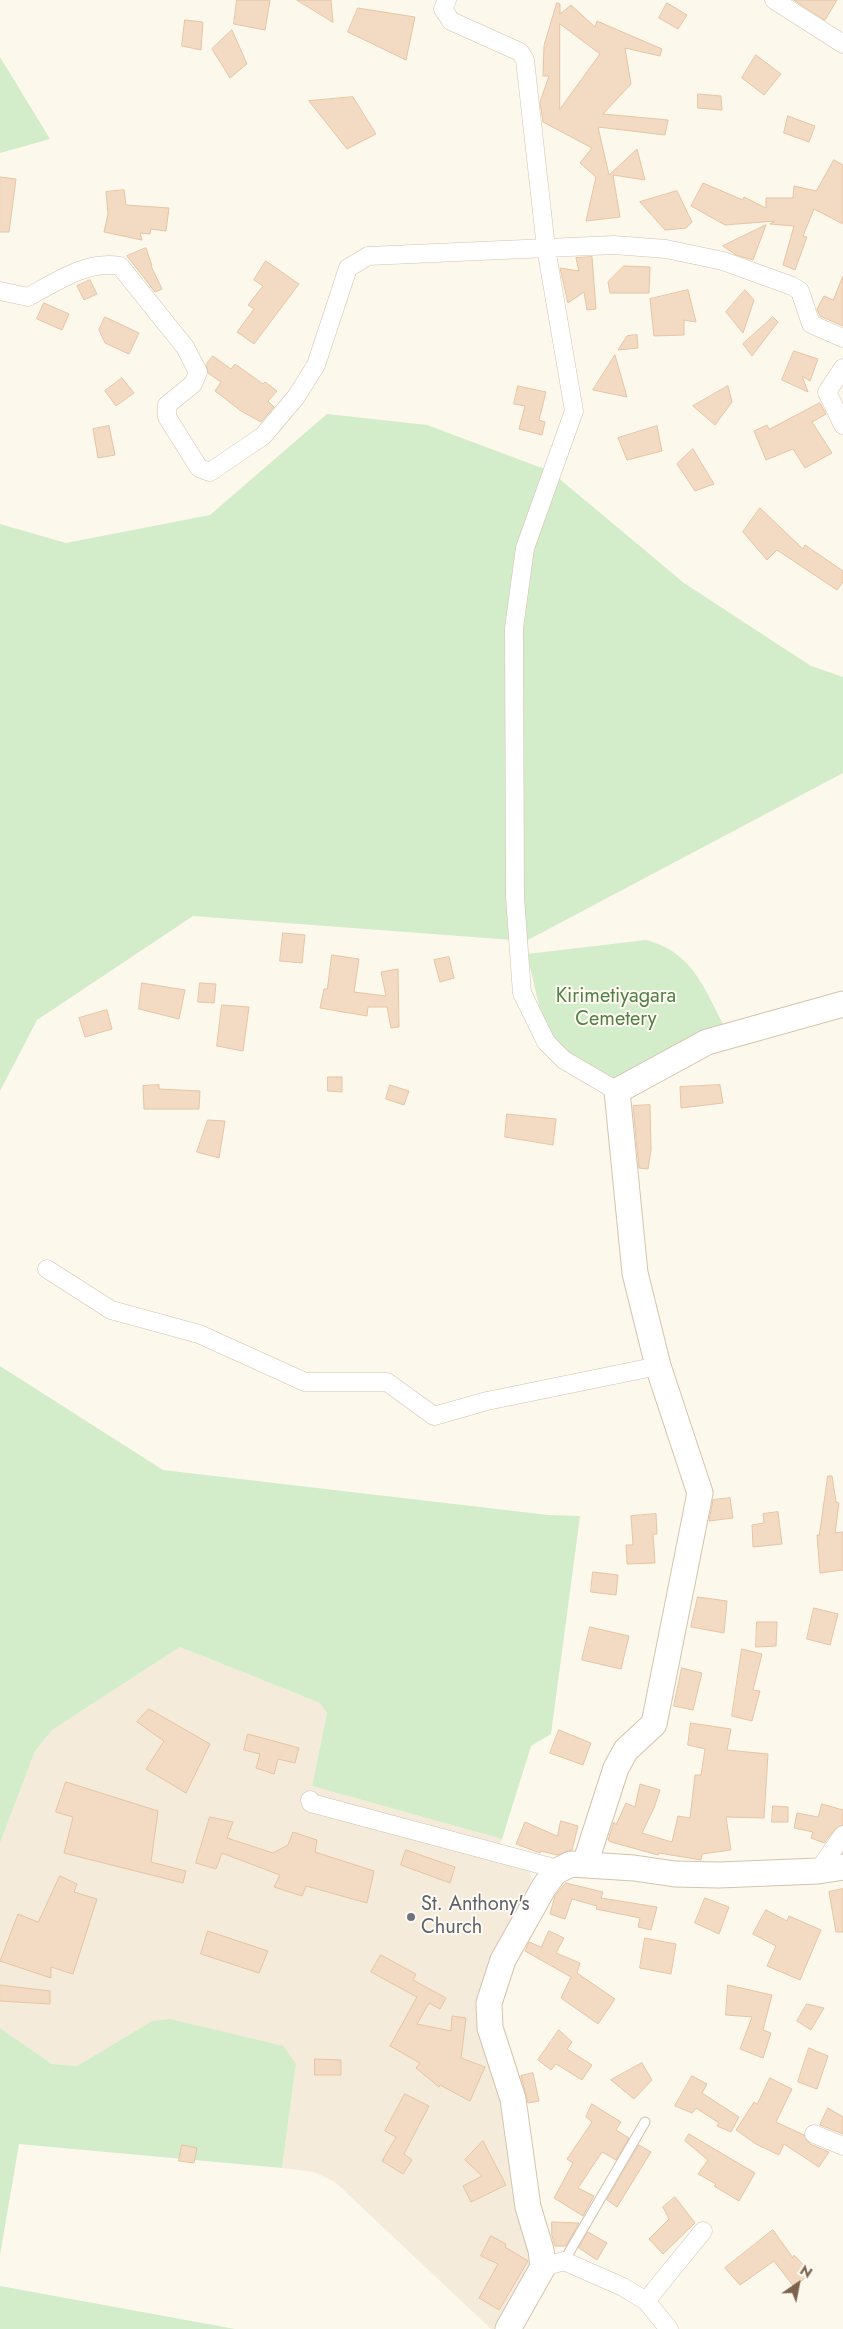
<!DOCTYPE html>
<style>
body{margin:0}
#map{position:relative;width:843px;height:2329px;overflow:hidden;background:#fdf8ec;font-family:Jost,sans-serif}
canvas{display:block}
.north{position:absolute;left:773px;top:2259px;width:50px;height:50px;-webkit-text-stroke:4px #fffbf3;paint-order:stroke;rotate:33deg;font-size:14px;font-weight:700;line-height:20px;text-align:center;color:#7a624d}
.north::after{content:'';display:block;margin:auto;width:18px;height:22px;background:#7a624d;clip-path:polygon(50% 0,100% 100%,50% 72%,0 100%)}
</style>
<div id="map">
<canvas width="843" height="2329"></canvas>
<div class="north">N</div>
</div>
<script>
const c = document.querySelector('canvas').getContext('2d');
c.lineJoin = 'round';
function paint(path, color) {
  c.fillStyle = color;
  c.fill(path, 'evenodd');
}
function stroke(path, color, width, dash) {
  c.strokeStyle = color;
  c.lineWidth = width;
  c.lineCap = dash ? 'butt' : 'round';
  c.setLineDash(dash || []);
  c.stroke(path);
}
function label(font, color, halo, rows, align = 'center') {
  c.font = font + ' Jost,sans-serif';
  c.lineWidth = 4;
  c.setLineDash([]);
  c.textBaseline = 'middle';
  c.strokeStyle = halo;
  c.fillStyle = color;
  for (const [text, x, y, turn = 0] of rows) {
    c.save();
    c.translate(x, y);
    c.rotate((+turn || 0) * Math.PI / 180);
    c.textAlign = isNaN(turn) ? turn : align;
    if (halo) c.strokeText(text, 0, 0);
    c.fillText(text, 0, 0);
    c.restore();
  }
}
paint(new Path2D(`
 M 180,1647 L 320,1703 L 327,1713 L 312,1786 L 502,1839 L 495,1857 L 499,1863 L 529,1871 L 532,1879 L 478,1999 L 540,2257 L 502,2329 L 491,2329 L 335,2182 L 314,2172 L 282,2168 L 296,2064 L 152,2021 L 77,2066 L 52,2064 L 0,2028 L 0,1843 L 35,1751 L 52,1730 Z`), '#f5ebda');
paint(new Path2D(`
 M 0,57 L 50,139 L 0,153 Z
 M 327,414 L 427,425 L 550,471 L 684,583 L 811,666 L 843,677 L 843,773 L 526,941 L 193,916 L 37,1020 L 0,1091 L 0,524 L 66,543 L 210,515 Z
 M 646,940 C 692,952 703,986 723,1024 L 688,1038 L 620,1080 L 606,1082 L 568,1053 L 544,1027 L 527,954 Z
 M 0,1366 L 163,1470 L 548,1515 L 580,1516 L 551,1734 L 531,1746 L 502,1839 L 312,1786 L 327,1713 L 320,1703 L 180,1647 L 52,1730 L 35,1751 L 0,1843 Z
 M 170,2019 L 283,2046 L 296,2064 L 282,2168 L 19,2144 L 0,2255 L 0,2028 L 52,2064 L 77,2066 L 152,2021 Z
 M 0,2286 L 235,2329 L 0,2329 Z`), '#d3ecc9');
const building = new Path2D(`
 M 237,0 L 270,0 L 265,30 L 234,24 Z
 M 297,0 L 331,0 L 333,22 Z
 M 794,0 L 837,0 L 825,20 Z
 M 557,3 L 560,4 L 560,14 L 571,5 L 595,27 L 597,21 L 662,49 L 660,56 L 625,48 L 631,84 L 603,114 L 668,120 L 665,135 L 598,127 L 609,175 L 637,149 L 645,180 L 613,175 L 620,217 L 586,221 L 596,177 L 580,163 L 592,148 L 543,122 L 540,102 L 549,76 L 543,76 L 544,46 ZM 560,24 L 600,54 L 560,109 Z
 M 667,3 L 687,15 L 678,29 L 659,18 Z
 M 358,8 L 415,17 L 406,60 L 348,32 Z
 M 185,20 L 203,22 L 201,50 L 182,46 Z
 M 232,30 L 247,64 L 230,78 L 212,49 Z
 M 756,55 L 781,74 L 764,95 L 742,78 Z
 M 698,94 L 721,96 L 722,110 L 698,108 Z
 M 353,97 L 376,134 L 347,149 L 309,101 Z
 M 788,116 L 815,126 L 809,142 L 784,133 Z
 M 834,160 L 843,165 L 843,224 L 814,209 L 803,236 L 807,237 L 795,270 L 783,265 L 794,226 L 770,224 L 775,221 L 725,225 L 691,206 L 703,183 L 743,200 L 744,197 L 766,208 L 766,198 L 793,198 L 794,186 L 816,191 Z
 M 0,177 L 16,179 L 9,232 L 0,232 Z
 M 124,190 L 126,205 L 169,208 L 166,231 L 151,229 L 150,234 L 140,233 L 142,240 L 104,232 L 108,214 L 106,192 Z
 M 677,191 L 692,222 L 686,228 L 665,230 L 640,202 Z
 M 766,225 L 753,260 L 736,255 L 723,246 Z
 M 146,248 L 152,266 L 151,266 L 162,289 L 155,292 L 127,256 Z
 M 592,257 L 596,309 L 587,310 L 584,292 L 568,303 L 560,268 L 579,271 L 576,258 Z
 M 266,261 L 299,284 L 254,344 L 237,332 L 254,309 L 248,305 L 263,286 L 254,280 Z
 M 624,266 L 650,267 L 649,293 L 610,293 L 608,282 Z
 M 843,276 L 843,326 L 820,316 L 817,309 L 824,296 L 833,300 Z
 M 90,280 L 97,294 L 84,300 L 77,286 Z
 M 688,290 L 696,322 L 684,320 L 684,335 L 654,336 L 650,299 Z
 M 745,290 L 754,300 L 743,333 L 726,312 Z
 M 44,303 L 69,314 L 62,330 L 37,319 Z
 M 105,317 L 139,333 L 129,354 L 105,343 L 99,330 Z
 M 773,317 L 778,322 L 752,356 L 743,344 Z
 M 637,335 L 638,348 L 618,350 L 627,336 Z
 M 794,351 L 818,359 L 810,381 L 802,376 L 808,392 L 782,380 Z
 M 615,355 L 627,397 L 593,390 Z
 M 213,356 L 231,369 L 235,364 L 263,384 L 265,382 L 277,391 L 268,401 L 274,407 L 261,422 L 241,411 L 215,391 L 221,382 L 208,373 L 206,365 Z
 M 122,378 L 134,393 L 116,406 L 105,391 Z
 M 518,386 L 546,392 L 539,420 L 545,422 L 542,435 L 519,429 L 525,406 L 514,404 Z
 M 728,386 L 732,402 L 715,425 L 693,406 Z
 M 820,403 L 826,414 L 812,422 L 832,453 L 805,468 L 793,449 L 766,460 L 754,431 L 767,425 L 769,429 Z
 M 109,426 L 115,455 L 98,458 L 93,429 Z
 M 657,426 L 662,451 L 627,460 L 618,438 Z
 M 693,449 L 714,484 L 695,491 L 677,464 Z
 M 760,508 L 803,549 L 805,545 L 843,571 L 843,582 L 837,590 L 777,550 L 767,560 L 743,532 Z
 M 283,933 L 305,935 L 302,963 L 280,961 Z
 M 332,955 L 359,959 L 354,992 L 386,996 L 381,972 L 398,969 L 399,1027 L 391,1028 L 387,1007 L 368,1007 L 367,1016 L 320,1008 L 324,989 L 327,989 Z
 M 449,957 L 454,978 L 440,982 L 434,960 Z
 M 142,983 L 185,990 L 179,1019 L 139,1009 Z
 M 200,983 L 216,984 L 214,1003 L 198,1002 Z
 M 222,1005 L 249,1007 L 243,1051 L 217,1046 Z
 M 107,1010 L 112,1029 L 85,1037 L 79,1018 Z
 M 328,1077 L 342,1077 L 342,1092 L 328,1091 Z
 M 159,1085 L 159,1089 L 200,1091 L 199,1109 L 144,1109 L 143,1086 Z
 M 390,1085 L 409,1091 L 404,1105 L 386,1099 Z
 M 720,1085 L 723,1103 L 681,1108 L 680,1087 Z
 M 650,1105 L 651,1150 L 648,1169 L 639,1168 L 633,1106 Z
 M 507,1114 L 556,1119 L 553,1145 L 505,1137 Z
 M 208,1120 L 225,1121 L 219,1158 L 197,1152 Z
 M 828,1476 L 832,1476 L 836,1502 L 839,1503 L 835,1533 L 843,1532 L 843,1570 L 820,1573 L 817,1535 L 819,1535 Z
 M 730,1498 L 733,1518 L 709,1521 L 713,1500 Z
 M 778,1512 L 782,1544 L 753,1547 L 752,1525 L 764,1523 L 763,1514 Z
 M 656,1514 L 657,1534 L 653,1534 L 655,1563 L 627,1564 L 626,1545 L 633,1545 L 631,1516 Z
 M 593,1572 L 618,1575 L 616,1595 L 591,1592 Z
 M 698,1597 L 727,1601 L 724,1633 L 691,1627 Z
 M 814,1608 L 838,1614 L 830,1645 L 807,1639 Z
 M 757,1622 L 777,1622 L 776,1646 L 756,1647 Z
 M 590,1627 L 629,1636 L 621,1669 L 582,1660 Z
 M 742,1649 L 762,1654 L 753,1690 L 760,1691 L 752,1721 L 732,1716 Z
 M 682,1668 L 702,1673 L 693,1710 L 674,1706 Z
 M 149,1709 L 210,1744 L 186,1793 L 146,1769 L 164,1741 L 137,1722 Z
 M 691,1723 L 731,1729 L 727,1750 L 768,1754 L 764,1818 L 726,1817 L 731,1850 L 702,1854 L 701,1860 L 659,1853 L 658,1855 L 611,1842 L 608,1840 L 614,1822 L 616,1825 L 626,1803 L 635,1807 L 640,1784 L 660,1790 L 654,1808 L 642,1833 L 672,1842 L 678,1816 L 690,1818 L 695,1775 L 701,1775 L 705,1749 L 688,1745 Z
 M 559,1730 L 591,1743 L 583,1765 L 550,1753 Z
 M 248,1734 L 299,1748 L 295,1763 L 278,1759 L 274,1774 L 256,1768 L 260,1754 L 244,1750 Z
 M 66,1782 L 158,1811 L 151,1862 L 186,1871 L 183,1883 L 64,1853 L 73,1817 L 56,1812 Z
 M 822,1804 L 843,1810 L 843,1825 L 835,1829 L 824,1843 L 811,1838 L 813,1832 L 794,1828 L 797,1813 L 818,1817 Z
 M 773,1806 L 788,1807 L 788,1822 L 772,1822 Z
 M 210,1817 L 233,1822 L 227,1838 L 273,1853 L 288,1845 L 293,1832 L 317,1840 L 315,1852 L 374,1871 L 367,1903 L 306,1886 L 302,1896 L 274,1887 L 280,1875 L 222,1853 L 216,1869 L 196,1863 Z
 M 561,1821 L 578,1826 L 572,1850 L 557,1855 L 541,1851 L 540,1853 L 516,1844 L 525,1822 L 557,1836 Z
 M 406,1850 L 455,1867 L 450,1883 L 401,1865 Z
 M 60,1876 L 77,1884 L 74,1892 L 97,1899 L 73,1974 L 51,1967 L 51,1978 L 0,1961 L 18,1914 L 38,1922 Z
 M 566,1883 L 603,1892 L 601,1898 L 657,1907 L 651,1930 L 638,1927 L 640,1918 L 596,1909 L 597,1906 L 572,1899 L 565,1919 L 550,1914 L 555,1896 Z
 M 843,1889 L 843,1932 L 836,1932 L 829,1892 Z
 M 705,1898 L 729,1907 L 719,1934 L 695,1923 Z
 M 766,1910 L 787,1921 L 789,1916 L 821,1930 L 800,1980 L 767,1966 L 776,1946 L 753,1934 Z
 M 208,1931 L 268,1951 L 259,1973 L 201,1954 Z
 M 549,1931 L 564,1938 L 556,1953 L 580,1963 L 577,1973 L 615,1999 L 598,2024 L 561,1998 L 571,1977 L 525,1951 L 529,1942 L 541,1947 Z
 M 645,1938 L 676,1944 L 671,1974 L 640,1968 Z
 M 381,1955 L 416,1974 L 413,1980 L 446,1998 L 440,2009 L 429,2003 L 417,2024 L 451,2031 L 452,2016 L 466,2018 L 461,2058 L 485,2067 L 470,2101 L 440,2085 L 439,2087 L 416,2068 L 420,2063 L 390,2046 L 417,1997 L 371,1972 Z
 M 0,1985 L 50,1991 L 50,2004 L 0,2001 Z
 M 728,1985 L 772,1995 L 763,2030 L 771,2033 L 763,2058 L 740,2049 L 752,2017 L 726,2015 Z
 M 807,2004 L 824,2008 L 811,2030 L 797,2021 Z
 M 559,2030 L 572,2042 L 567,2049 L 592,2065 L 582,2080 L 556,2064 L 551,2070 L 538,2060 Z
 M 809,2048 L 828,2056 L 817,2089 L 798,2082 Z
 M 315,2059 L 341,2060 L 341,2075 L 315,2075 Z
 M 642,2063 L 652,2080 L 634,2099 L 611,2080 Z
 M 533,2073 L 539,2101 L 528,2103 L 521,2076 Z
 M 692,2076 L 707,2084 L 702,2093 L 739,2117 L 731,2132 L 717,2126 L 719,2123 L 696,2108 L 692,2113 L 675,2106 Z
 M 770,2078 L 792,2089 L 776,2122 L 804,2135 L 810,2144 L 829,2152 L 819,2167 L 784,2144 L 779,2155 L 756,2144 L 736,2130 L 754,2102 L 757,2104 Z
 M 405,2094 L 429,2106 L 404,2154 L 412,2160 L 403,2174 L 382,2161 L 396,2137 L 385,2131 Z
 M 592,2104 L 621,2122 L 616,2130 L 629,2138 L 616,2160 L 602,2152 L 578,2188 L 594,2196 L 583,2216 L 554,2198 L 573,2163 L 567,2159 L 592,2122 L 586,2117 Z
 M 828,2108 L 843,2117 L 843,2134 L 820,2125 Z
 M 689,2134 L 755,2173 L 739,2201 L 714,2186 L 716,2184 L 698,2174 L 708,2160 L 685,2141 Z
 M 483,2141 L 506,2185 L 471,2202 L 463,2186 L 482,2176 L 465,2160 Z
 M 182,2145 L 197,2148 L 194,2163 L 179,2161 Z
 M 639,2145 L 651,2152 L 617,2207 L 607,2200 Z
 M 675,2197 L 695,2223 L 663,2254 L 649,2239 L 669,2219 L 663,2207 Z
 M 552,2222 L 579,2223 L 566,2246 L 555,2246 L 552,2236 Z
 M 773,2230 L 793,2258 L 794,2255 L 811,2273 L 794,2287 L 774,2261 L 740,2285 L 725,2268 Z
 M 588,2232 L 607,2243 L 597,2260 L 579,2248 Z
 M 491,2236 L 506,2244 L 505,2247 L 528,2261 L 499,2310 L 479,2298 L 498,2264 L 481,2256 Z`);
paint(building, '#f3dbc3');
stroke(building, '#e6c4a3', 1);
const lane = new Path2D(`
 M 564,2261 L 645,2122`);
const street = new Path2D(`
 M 447,0 L 443,9 L 451,21 L 520,52 L 525,60 L 546,248 L 574,411 L 525,548 L 514,628 L 515,897 L 522,993 L 546,1042 L 564,1060 L 617,1091
 M 774,0 L 843,44
 M 0,291 L 28,297 C 56,282 87,260 120,266 L 185,347 L 198,372 L 193,384 L 167,405 L 167,417 L 199,468 L 210,472 L 263,436 L 296,397 L 316,365 L 348,268 L 368,256 L 614,245 L 666,249 L 723,261 L 792,286 L 800,291 L 811,324 L 843,338
 M 843,368 L 827,392 L 843,425
 M 47,1269 L 111,1310 L 199,1334 L 305,1382 L 387,1382 L 434,1416 L 487,1401 L 658,1366
 M 310,1800 L 311,1803 L 550,1867 L 555,1872
 M 818,1871 L 843,1835
 M 814,2134 L 843,2146
 M 543,2267 L 564,2261 L 623,2287 L 646,2301 L 669,2329
 M 646,2301 L 703,2231`);
const secondary = new Path2D(`
 M 585,1864 L 616,1768 L 626,1750 L 654,1724 L 700,1493 L 658,1366 L 635,1273 L 617,1091 L 707,1042 L 843,1004
 M 508,2329 L 543,2267 L 541,2250 L 528,2207 L 513,2099 L 490,2028 L 489,2003 L 503,1960 L 544,1887 L 555,1872 L 571,1864 L 634,1868 L 675,1874 L 719,1875 L 818,1871 L 843,1867`);
stroke(lane, '#d1c2b0', 11);
stroke(street, '#d1c2b0', 19);
stroke(secondary, '#d4c3ae', 27);
stroke(lane, '#fff', 9);
stroke(street, '#fff', 18);
stroke(secondary, '#fff', 25);
for (const [x, y, r, color] of [
 [411,1917,5,"#6b7280"]
]) {
  const dot = new Path2D();
  dot.arc(x, y, r, 0, 2 * Math.PI);
  c.fillStyle = color;
  c.fill(dot);
  stroke(dot, '#fffbf3', 2);
}
label('20px', '#4f8044', '#fffbf3', [
 ["Kirimetiyagara",616,997],
 ["Cemetery",616,1020]
]);
label('20px', '#5b616d', '#fffbf3', [
 ["St. Anthony's",421,1905],
 ["Church",421,1928]
], 'left');
</script>
